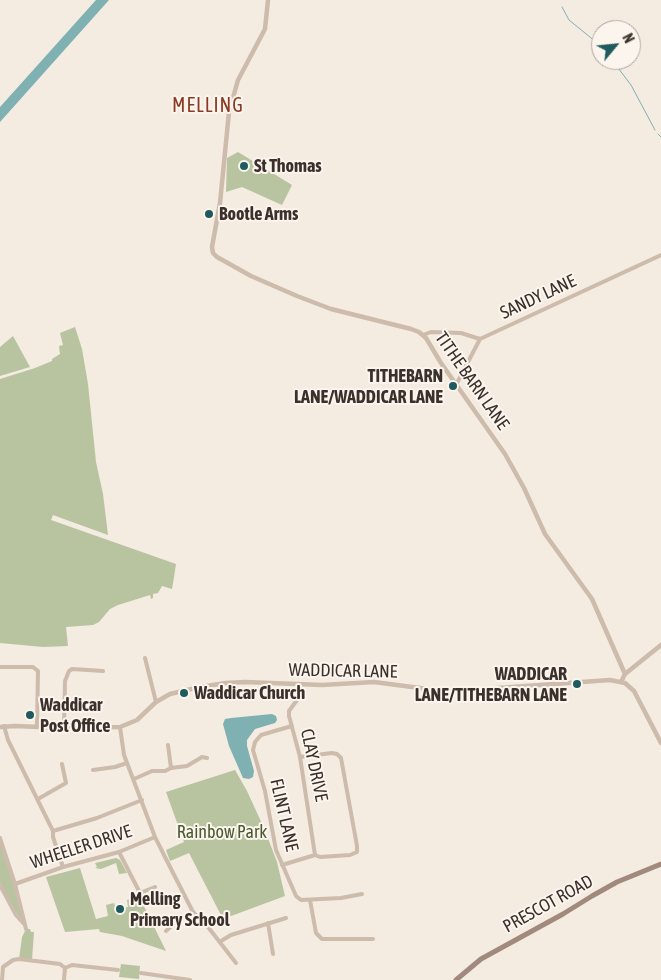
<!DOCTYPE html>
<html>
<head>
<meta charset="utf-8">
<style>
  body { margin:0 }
  #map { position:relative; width:661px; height:980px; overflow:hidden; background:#f4ebe1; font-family:"Asap Condensed",sans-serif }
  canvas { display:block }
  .north { position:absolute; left:591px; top:20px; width:50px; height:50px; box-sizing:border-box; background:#fbf5ee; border:1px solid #aea6a0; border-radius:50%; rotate:62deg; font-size:14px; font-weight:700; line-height:20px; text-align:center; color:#3b302b }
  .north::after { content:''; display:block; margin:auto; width:18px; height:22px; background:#1f5a5e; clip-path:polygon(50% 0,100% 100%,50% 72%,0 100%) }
</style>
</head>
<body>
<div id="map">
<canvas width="661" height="980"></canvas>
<div class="north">N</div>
</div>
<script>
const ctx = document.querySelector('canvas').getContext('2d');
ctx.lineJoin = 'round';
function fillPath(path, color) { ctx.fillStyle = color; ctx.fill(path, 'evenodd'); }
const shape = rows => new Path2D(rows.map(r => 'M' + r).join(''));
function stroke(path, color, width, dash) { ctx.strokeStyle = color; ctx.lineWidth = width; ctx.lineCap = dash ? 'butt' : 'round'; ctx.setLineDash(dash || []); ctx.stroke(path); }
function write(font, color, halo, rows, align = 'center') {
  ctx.font = font + ' "Asap Condensed",sans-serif'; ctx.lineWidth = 4; ctx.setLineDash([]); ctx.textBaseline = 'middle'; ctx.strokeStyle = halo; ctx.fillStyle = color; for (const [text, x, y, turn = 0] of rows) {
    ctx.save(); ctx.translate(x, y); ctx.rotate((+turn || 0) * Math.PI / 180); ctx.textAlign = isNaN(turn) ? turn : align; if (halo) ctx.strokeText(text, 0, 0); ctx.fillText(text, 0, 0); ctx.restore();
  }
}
fillPath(shape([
  [238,152,292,185,282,205,242,187,226,192,227,158],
  [75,327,82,349,88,384,96,462,103,494,108,535,53,515,51,520,176,564,174,577,172,589,162,586,158,593,153,594,153,598,151,599,150,595,118,605,110,609,99,622,93,625,66,627,68,646,43,647,0,643,0,379,35,368,52,361,52,359,60,354,59,346,63,345,60,333],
  [13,336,30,367,0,376,0,347],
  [235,770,247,791,264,828,277,862,285,896,223,919,189,853,170,861,166,850,184,842,166,792],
  [0,843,23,912,26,926,10,903,0,882],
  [116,858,120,860,127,873,119,874,116,863,101,869,95,868,97,867,95,863],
  [80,868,96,919,108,916,106,905,114,903,116,909,128,907,127,900,132,898,132,895,138,894,166,951,122,936,100,932,99,929,65,932,46,877],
  [26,929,30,929,31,932,34,932,32,960,19,959,22,937],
  [121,964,140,966,139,979,119,977]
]), '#b8c4a0');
fillPath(shape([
  [96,0,109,0,0,122,0,107],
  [272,714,276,716,277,720,275,723,255,729,247,740,247,746,254,771,253,777,249,779,243,778,229,746,223,724,225,719,231,718]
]), '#7fb0b2');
stroke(shape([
  [562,7,569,20,601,46],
  [612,60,631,85,655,130],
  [658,134,661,137]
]), '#7fb0b2', 1);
stroke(shape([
  [423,335,431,332,461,333,480,339,661,255],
  [456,385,480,339],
  [145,658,156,702],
  [0,667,33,667,38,671,37,727],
  [300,684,300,696,289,711,289,716,300,757,315,855],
  [4,726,8,740,53,831,53,837,63,867],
  [292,726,261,735,255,742,253,750,265,791,276,850,296,896,301,900,341,898,362,894],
  [120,727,124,755,155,837,166,859,193,912,208,927,236,963],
  [64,728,65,681,69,671,72,669,103,671],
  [168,745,171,768],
  [93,770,115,767,127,763],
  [134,779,152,771,165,771,171,768,187,766,202,757,207,758],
  [38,799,66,783,62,764],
  [53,831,97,818,142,800],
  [0,838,15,884,26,929],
  [119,852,140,893,155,887],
  [282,865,315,855,320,857,350,855,357,852,357,846,341,758,337,754,332,753,300,757],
  [15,884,63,867,119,852,155,837],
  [0,885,16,915,25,925],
  [310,900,316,933,322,939,373,939],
  [268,923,273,954],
  [166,931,177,921,193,912],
  [221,941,231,935,286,918],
  [65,968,72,965,118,970],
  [141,973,190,980],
  [2,980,3,967,13,960,19,959,60,964,65,968],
  [64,980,65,968]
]), '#cdbbac', 4);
stroke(shape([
  [268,0,265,29,238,80,229,112,220,203,212,247,213,253,217,257,251,276,297,296,331,309,411,329,419,332,426,338,441,363,505,454,524,488,545,534,592,599,625,674,621,682],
  [625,674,661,645],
  [0,727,15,726,64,728,120,727,137,720,156,702,170,694,200,687,226,683,245,682,322,685,374,682,435,690,456,691,610,680,625,683,634,691,661,743]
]), '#cdbbac', 4.5);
stroke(shape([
  [456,980,481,959,563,914,592,896,617,882,661,864]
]), '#a18a7d', 5);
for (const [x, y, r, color] of [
  [244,166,5,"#1f5a5e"],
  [209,214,5,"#1f5a5e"],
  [453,386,5,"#1f5a5e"],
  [577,684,5,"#1f5a5e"],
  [184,693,5,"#1f5a5e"],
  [30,715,5,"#1f5a5e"],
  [120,909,5,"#1f5a5e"]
]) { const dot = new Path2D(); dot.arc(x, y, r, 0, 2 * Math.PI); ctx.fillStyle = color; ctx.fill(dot); stroke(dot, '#fbf5ee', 2); }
write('bold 18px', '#3b302b', '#fbf5ee', [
  ["St Thomas",254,166],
  ["Bootle Arms",219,214],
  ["TITHEBARN",443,376,"right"],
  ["LANE/WADDICAR LANE",443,397,"right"],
  ["WADDICAR",567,674,"right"],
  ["LANE/TITHEBARN LANE",567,695,"right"],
  ["Waddicar Church",194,693],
  ["Waddicar",40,705],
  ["Post Office",40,726],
  ["Melling",130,899],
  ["Primary School",130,920]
], 'left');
write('18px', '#3b302b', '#fbf5ee', [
  ["SANDY LANE",538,297,-25],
  ["TITHE BARN LANE",472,381,55],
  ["WADDICAR LANE",343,671,1],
  ["CLAY DRIVE",314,765,78],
  ["FLINT LANE",284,815,77],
  ["WHEELER DRIVE",81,847,-18],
  ["PRESCOT ROAD",548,904,-29]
]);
write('18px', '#4a5a2e', '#fbf5ee', [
  ["Rainbow Park",222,832]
]);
ctx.letterSpacing = '1px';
write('20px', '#8c3b22', '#fbf5ee', [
  ["MELLING",208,106]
]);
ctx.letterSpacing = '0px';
</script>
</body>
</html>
